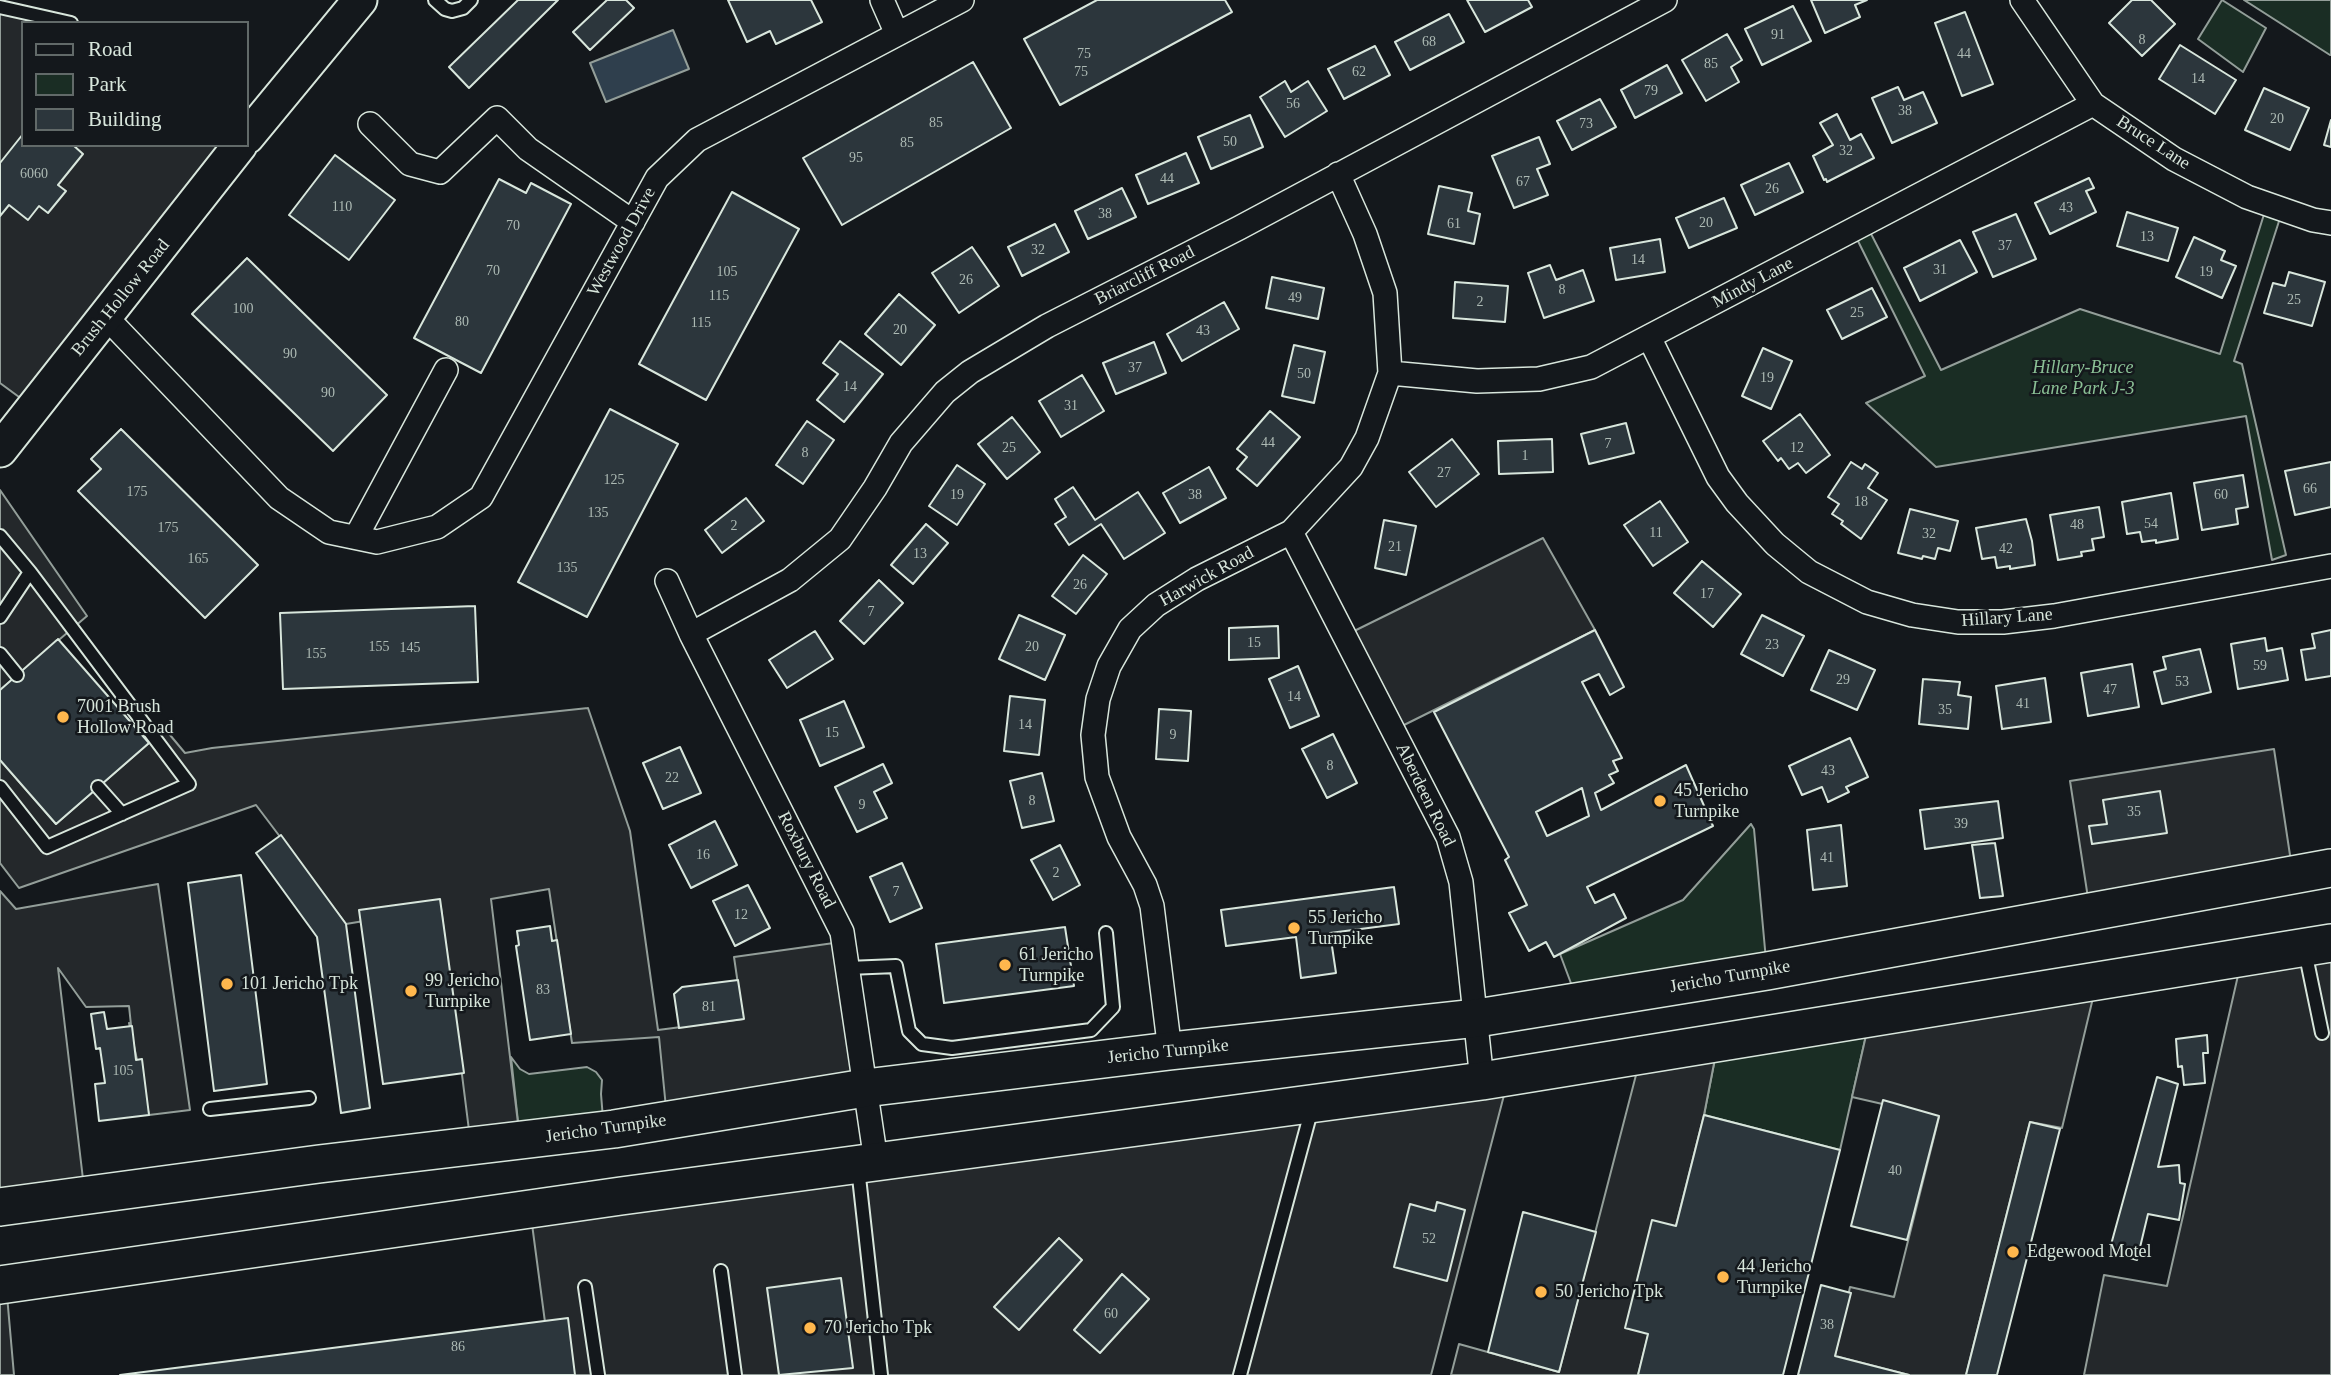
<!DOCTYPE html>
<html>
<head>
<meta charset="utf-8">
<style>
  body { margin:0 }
  #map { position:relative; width:2331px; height:1375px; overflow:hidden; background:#14181c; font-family:"Times New Roman",serif }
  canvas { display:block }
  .legend { position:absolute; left:21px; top:21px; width:228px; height:126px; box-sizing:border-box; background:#14181c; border:2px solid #626a69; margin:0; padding:9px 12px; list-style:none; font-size:21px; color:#d8e6dc }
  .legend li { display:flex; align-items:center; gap:14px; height:35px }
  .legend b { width:35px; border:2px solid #626a69 }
</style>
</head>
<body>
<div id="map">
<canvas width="2331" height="1375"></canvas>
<ul class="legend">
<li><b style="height:9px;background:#14181c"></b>Road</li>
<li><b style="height:19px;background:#1a2d24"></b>Park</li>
<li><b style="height:19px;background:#2c363c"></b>Building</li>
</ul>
</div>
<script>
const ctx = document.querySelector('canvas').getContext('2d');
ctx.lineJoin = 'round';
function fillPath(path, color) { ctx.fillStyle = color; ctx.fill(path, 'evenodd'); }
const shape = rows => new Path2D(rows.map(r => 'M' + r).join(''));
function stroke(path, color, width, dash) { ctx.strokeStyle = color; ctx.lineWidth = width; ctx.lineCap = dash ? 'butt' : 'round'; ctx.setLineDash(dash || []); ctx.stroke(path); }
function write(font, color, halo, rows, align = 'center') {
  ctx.font = font + ' "Times New Roman",serif'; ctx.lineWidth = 5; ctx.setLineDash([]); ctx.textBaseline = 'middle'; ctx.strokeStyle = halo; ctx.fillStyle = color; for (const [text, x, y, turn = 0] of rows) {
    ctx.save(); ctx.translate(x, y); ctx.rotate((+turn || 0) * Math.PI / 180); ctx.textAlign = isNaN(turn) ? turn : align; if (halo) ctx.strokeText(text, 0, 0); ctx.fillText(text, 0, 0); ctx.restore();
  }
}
const green = shape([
  [2222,0,2266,28,2243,72,2198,39,2222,0],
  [2244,0,2331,0,2331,55,2330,55,2244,0],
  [2266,208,2281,215,2234,361,2242,364,2286,555,2272,560,2246,416,1936,467,1866,403,1925,376,1854,233,1867,226,1941,370,2080,309,2220,354,2266,208],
  [1751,824,1754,829,1767,971,1578,1002,1560,954,1683,900,1751,824],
  [1870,1018,1840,1150,1704,1115,1718,1043,1870,1018],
  [511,1057,520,1069,529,1074,587,1067,596,1072,602,1080,601,1094,604,1131,520,1140,511,1057]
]);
fillPath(green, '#1a2d24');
stroke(green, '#939e99', 2);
const parking = shape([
  [0,9,74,23,23,23,23,145,240,145,34,408,0,383,0,9],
  [0,490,87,616,0,690,0,490],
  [1543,538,1595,630,1394,730,1344,636,1543,538],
  [588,708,630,831,658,1030,743,1019,734,957,841,942,865,1088,667,1118,659,1037,572,1043,549,889,491,899,520,1140,471,1146,441,908,346,924,256,805,19,888,0,863,0,760,56,824,165,729,185,753,212,748,588,708],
  [2274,749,2293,875,2090,911,2070,781,2274,749],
  [158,884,190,1110,149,1115,129,1023,131,1025,129,1006,86,1007,58,968,85,1196,0,1205,0,891,16,909,158,884],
  [2331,943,2331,1375,2084,1375,2104,1275,2167,1286,2242,958,2331,943],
  [2097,981,2062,1128,2030,1122,1966,1375,1909,1375,1835,1356,1850,1287,1894,1297,1939,1117,1852,1097,1870,1018,2097,981],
  [1718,1043,1704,1115,1638,1375,1451,1375,1459,1344,1559,1372,1643,1048,1718,1043],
  [1509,1076,1431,1375,552,1375,530,1209,1509,1076],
  [6,1284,14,1375,0,1375,0,1285,6,1284]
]);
fillPath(parking, '#24282b');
stroke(parking, '#939e99', 2);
const water = shape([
  [673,30,689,69,606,102,590,63,673,30]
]);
fillPath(water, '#2f3f4d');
stroke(water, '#939e99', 2);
const building = shape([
  [518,0,558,0,469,88,449,67,518,0],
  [607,0,626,0,634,8,590,50,573,32,607,0],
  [728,0,811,0,822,22,776,44,770,31,747,42,728,0],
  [1097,0,1225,0,1232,12,1060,105,1024,39,1097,0],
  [1467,0,1528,0,1532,7,1485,32,1467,0],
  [1811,0,1867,0,1855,5,1860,17,1825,33,1811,0],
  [2132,0,2151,0,2175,24,2142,56,2109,23,2132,0],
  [1793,6,1811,41,1762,65,1745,29,1793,6],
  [1965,12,1993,84,1962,96,1935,23,1965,12],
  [1449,14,1464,42,1410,70,1395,42,1449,14],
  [1727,34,1742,60,1731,67,1739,82,1706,101,1682,60,1727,34],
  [2180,45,2236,80,2215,114,2159,79,2180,45],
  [1375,46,1390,75,1344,99,1328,69,1375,46],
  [973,62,1011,128,842,225,803,158,973,62],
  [1667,65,1682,93,1635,118,1621,90,1667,65],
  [1285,81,1291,92,1308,81,1327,111,1285,137,1260,97,1285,81],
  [1898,87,1904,100,1923,92,1937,123,1892,143,1872,98,1898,87],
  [2264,88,2309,108,2290,150,2245,130,2264,88],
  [1600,99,1616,127,1572,150,1557,121,1600,99],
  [1837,114,1850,140,1861,134,1874,158,1827,182,1826,179,1824,180,1813,156,1833,145,1820,123,1837,114],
  [1250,115,1263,147,1211,169,1198,137,1250,115],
  [2331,120,2331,147,2324,145,2331,120],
  [23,134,23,145,73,145,83,154,58,185,66,191,48,213,39,206,28,220,9,205,0,216,0,163,23,134],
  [1539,137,1550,164,1537,169,1548,195,1514,208,1492,156,1539,137],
  [1186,153,1199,183,1148,204,1136,175,1186,153],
  [335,155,395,200,349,260,289,215,335,155],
  [1789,163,1803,192,1755,215,1741,185,1789,163],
  [2089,178,2094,188,2086,191,2096,212,2050,234,2035,203,2089,178],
  [499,179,526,193,531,183,571,204,481,373,414,338,499,179],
  [1439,186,1472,193,1468,211,1480,214,1474,244,1428,234,1439,186],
  [1122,188,1136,217,1088,239,1075,211,1122,188],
  [732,192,799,229,706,400,639,364,732,192],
  [1724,198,1737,228,1689,248,1676,218,1724,198],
  [2127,212,2178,228,2168,261,2117,246,2127,212],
  [2016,214,2036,259,1993,277,1973,232,2016,214],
  [1055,224,1069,252,1022,276,1008,247,1055,224],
  [2194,237,2225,251,2221,260,2236,266,2222,298,2176,277,2194,237],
  [1660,239,1665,272,1616,280,1610,248,1660,239],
  [1960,240,1977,272,1920,301,1904,268,1960,240],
  [972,247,999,286,959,313,932,273,972,247],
  [247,258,387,395,333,451,192,314,247,258],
  [1550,265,1556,280,1583,270,1594,301,1544,318,1528,273,1550,265],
  [2289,272,2325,282,2312,326,2264,313,2273,283,2285,286,2289,272],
  [1272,277,1324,288,1318,319,1266,308,1272,277],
  [1455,282,1508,286,1505,322,1453,318,1455,282],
  [1872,288,1887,317,1842,339,1827,310,1872,288],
  [899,294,935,325,901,365,865,334,899,294],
  [1224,302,1239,329,1182,361,1167,334,1224,302],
  [840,341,883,374,844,422,817,400,838,374,823,363,840,341],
  [1154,342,1166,373,1116,394,1103,363,1154,342],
  [1294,345,1325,352,1314,403,1282,396,1294,345],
  [1763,348,1792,361,1771,409,1742,396,1763,348],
  [1082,375,1104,411,1061,437,1039,401,1082,375],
  [610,409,678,444,587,617,518,582,610,409],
  [1270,411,1300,437,1257,486,1237,469,1247,457,1237,449,1270,411],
  [1800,414,1830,455,1806,473,1798,463,1789,469,1781,458,1778,461,1763,441,1800,414],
  [1012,417,1040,452,1007,479,978,444,1012,417],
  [807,421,834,440,803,484,776,465,807,421],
  [1626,423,1634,453,1589,464,1581,434,1626,423],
  [121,429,258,565,205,618,78,491,101,469,91,459,121,429],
  [1452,439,1479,474,1436,507,1409,472,1452,439],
  [1552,439,1553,472,1499,474,1498,441,1552,439],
  [1851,462,1862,469,1865,464,1878,473,1868,488,1887,500,1861,539,1841,524,1843,521,1832,514,1839,504,1828,497,1851,462],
  [2331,462,2331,507,2295,515,2285,471,2331,462],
  [957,465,985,484,957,525,929,506,957,465],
  [1209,467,1226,498,1180,523,1163,493,1209,467],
  [2243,475,2248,507,2236,509,2238,524,2202,530,2194,483,2243,475],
  [1073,487,1095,520,1138,492,1165,533,1124,559,1101,524,1069,545,1055,524,1066,517,1055,499,1073,487],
  [2171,493,2178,539,2156,543,2156,540,2142,542,2140,532,2127,534,2122,502,2171,493],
  [746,498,764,521,722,553,705,530,746,498],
  [1660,501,1688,542,1653,566,1624,525,1660,501],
  [2099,507,2104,537,2092,539,2094,550,2081,552,2082,556,2058,560,2050,515,2099,507],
  [1910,509,1958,521,1950,551,1938,548,1935,559,1923,556,1922,559,1898,553,1910,509],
  [2026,519,2032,541,2035,565,2010,569,2010,566,1997,568,1995,557,1982,559,1976,528,2026,519],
  [1384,520,1416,526,1406,575,1375,568,1384,520],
  [926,524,948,543,913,584,891,565,926,524],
  [1083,555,1107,574,1076,614,1052,596,1083,555],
  [1702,561,1741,594,1713,627,1674,593,1702,561],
  [879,580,903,603,864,644,840,621,879,580],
  [475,606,478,682,283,689,280,613,475,606],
  [1019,615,1065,635,1045,680,999,659,1019,615],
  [1762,615,1804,636,1783,676,1741,654,1762,615],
  [1278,626,1279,658,1229,660,1229,628,1278,626],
  [1595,630,1624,687,1610,695,1599,674,1582,682,1622,758,1613,761,1618,771,1609,775,1614,783,1595,793,1601,810,1686,765,1713,826,1587,887,1595,903,1614,894,1626,918,1554,957,1546,942,1529,951,1509,913,1527,905,1505,860,1509,857,1434,712,1595,630],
  [1582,788,1589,816,1547,836,1536,812,1582,788],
  [2331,630,2331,676,2306,680,2301,650,2315,648,2312,634,2331,630],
  [815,631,833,659,787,688,769,660,815,631],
  [2265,638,2267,651,2282,648,2288,680,2238,689,2231,644,2265,638],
  [58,639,149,743,56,824,0,760,0,690,58,639],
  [2200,649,2211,692,2162,704,2154,672,2166,669,2163,657,2200,649],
  [1829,650,1875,670,1857,710,1811,690,1829,650],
  [2132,664,2139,707,2088,716,2081,673,2132,664],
  [1298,666,1319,716,1290,728,1269,679,1298,666],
  [2045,678,2051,722,2002,729,1996,686,2045,678],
  [1923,679,1960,682,1958,695,1971,697,1968,729,1919,724,1923,679],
  [1010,696,1045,700,1039,755,1004,751,1010,696],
  [844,701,864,747,820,766,800,720,844,701],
  [1159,709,1191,711,1188,761,1156,759,1159,709],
  [1333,734,1357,783,1327,798,1302,749,1333,734],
  [1850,738,1868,777,1846,787,1849,792,1828,802,1822,787,1802,795,1789,766,1850,738],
  [680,747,701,793,663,809,643,763,680,747],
  [883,764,892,783,874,792,887,818,857,832,835,787,883,764],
  [1042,773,1054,821,1022,828,1010,781,1042,773],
  [2160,791,2167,833,2092,844,2089,826,2107,824,2103,800,2160,791],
  [1998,801,2003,838,1925,849,1920,810,1998,801],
  [715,821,737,865,691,888,669,845,715,821],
  [1841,825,1847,886,1813,890,1807,830,1841,825],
  [281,835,346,924,370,1108,341,1113,317,937,256,853,281,835],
  [1995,843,2003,896,1980,898,1972,845,1995,843],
  [1060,845,1080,885,1053,900,1031,860,1060,845],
  [902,863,922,908,890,922,870,877,902,863],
  [241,875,267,1084,214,1091,188,883,241,875],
  [748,885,770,928,735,946,713,901,748,885],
  [1394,887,1399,924,1330,933,1336,973,1301,978,1296,937,1226,946,1221,910,1394,887],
  [440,899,464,1073,383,1084,359,910,440,899],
  [550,926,552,941,557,940,571,1034,530,1040,516,946,519,945,517,931,550,926],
  [1065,927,1074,986,944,1003,936,944,1065,927],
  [738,980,744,1019,679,1028,674,994,682,987,738,980],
  [104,1012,107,1029,132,1026,136,1060,142,1059,149,1115,99,1121,95,1084,105,1083,100,1048,96,1049,91,1014,104,1012],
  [2207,1035,2208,1053,2203,1053,2205,1083,2184,1085,2182,1066,2178,1067,2176,1039,2207,1035],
  [2157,1077,2178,1084,2158,1167,2179,1165,2180,1183,2185,1184,2179,1220,2148,1214,2137,1260,2109,1252,2157,1077],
  [1883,1100,1939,1116,1907,1240,1851,1226,1883,1100],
  [1704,1115,1840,1150,1783,1375,1638,1375,1648,1334,1625,1328,1652,1220,1676,1226,1704,1115],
  [2030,1122,2060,1129,1997,1375,1966,1375,2030,1122],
  [1437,1202,1465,1210,1447,1281,1394,1267,1410,1204,1435,1211,1437,1202],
  [1523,1212,1596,1232,1559,1372,1488,1352,1523,1212],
  [1059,1238,1082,1260,1019,1330,994,1307,1059,1238],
  [1122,1274,1149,1299,1100,1353,1074,1330,1122,1274],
  [841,1278,853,1368,779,1375,767,1288,841,1278],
  [1821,1285,1851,1293,1835,1356,1909,1375,1798,1375,1821,1285],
  [568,1318,575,1375,120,1375,568,1318]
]);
fillPath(building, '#2c363c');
stroke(building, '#d8e6dc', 2);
const lane = shape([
  [435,0,445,9,452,11,463,8,471,0],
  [0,7,71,23],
  [0,536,30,572,189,784,47,847,0,787],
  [0,617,30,572],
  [0,654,17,675],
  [98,787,122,814],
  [2305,951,2322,1033],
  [848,968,896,966,909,1031,922,1044,952,1048,1091,1030,1113,1007,1106,933],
  [210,1109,309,1098],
  [858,1168,881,1375],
  [721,1271,735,1375],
  [585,1287,598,1375],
  [1240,1375,1312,1108]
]);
const street = shape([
  [882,0,897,34],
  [2022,0,2093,104,2174,159,2247,197,2313,220,2331,223],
  [370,124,410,164,440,172,497,118,528,149,633,222],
  [106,317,279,498,329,532,377,542,437,527,481,497,657,178,697,140,962,0],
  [1649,337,1718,477,1737,503,1775,544,1809,572,1867,602,1912,615,1958,622,2003,622,2054,616,2331,566],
  [1390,373,1477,381,1539,379,1591,367,2093,104],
  [1291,532,1448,837,1461,882,1482,1081],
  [356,537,446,370],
  [667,581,691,634,842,932,876,1161],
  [691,634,790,580,840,539,875,488,901,443,945,392,970,372,1047,326,1239,228,1665,0],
  [1170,1051,1152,906,1145,885,1119,837,1097,777,1093,735,1098,699,1109,666,1130,629,1156,605,1197,579,1291,532,1351,467,1367,438,1390,373,1385,293,1365,234,1338,174]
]);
const secondary = shape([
  [247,137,360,0],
  [0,450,240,145]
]);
const primary = shape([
  [0,1207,319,1164,614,1129,865,1088,956,1077,1170,1051,1477,1018,1767,971,2331,868],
  [0,1285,621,1196,1482,1081,2331,943]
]);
stroke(lane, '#d8e6dc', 16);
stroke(street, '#d8e6dc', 26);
stroke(secondary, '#d8e6dc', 37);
stroke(primary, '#d8e6dc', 40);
stroke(lane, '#14181c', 12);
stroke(street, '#14181c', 23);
stroke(secondary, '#14181c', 33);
stroke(primary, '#14181c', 37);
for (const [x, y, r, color] of [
  [63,717,7,"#ffb74d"],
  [1660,801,7,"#ffb74d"],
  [1294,928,7,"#ffb74d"],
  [1005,965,7,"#ffb74d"],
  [227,984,7,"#ffb74d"],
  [411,991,7,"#ffb74d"],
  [2013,1252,7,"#ffb74d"],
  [1723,1277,7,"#ffb74d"],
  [1541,1292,7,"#ffb74d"],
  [810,1328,7,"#ffb74d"]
]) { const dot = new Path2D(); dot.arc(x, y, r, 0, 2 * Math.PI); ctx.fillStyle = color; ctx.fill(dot); stroke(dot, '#14181c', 2.5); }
write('14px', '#adbab4', null, [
  ["91",1778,35],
  ["8",2142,40],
  ["68",1429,42],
  ["75",1084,54],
  ["44",1964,54],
  ["85",1711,64],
  ["75",1081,72],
  ["62",1359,72],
  ["14",2198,79],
  ["79",1651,91],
  ["56",1293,104],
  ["38",1905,111],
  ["20",2277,119],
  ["85",936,123],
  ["73",1586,124],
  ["50",1230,142],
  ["85",907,143],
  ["32",1846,151],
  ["95",856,158],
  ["6060",34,174],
  ["44",1167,179],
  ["67",1523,182],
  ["26",1772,189],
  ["110",342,207],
  ["43",2066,208],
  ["38",1105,214],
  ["20",1706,223],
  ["61",1454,224],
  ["70",513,226],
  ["13",2147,237],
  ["37",2005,246],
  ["32",1038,250],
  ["14",1638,260],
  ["31",1940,270],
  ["70",493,271],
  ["105",727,272],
  ["19",2206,272],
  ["26",966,280],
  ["8",1562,290],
  ["115",719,296],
  ["49",1295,298],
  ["25",2294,300],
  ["2",1480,302],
  ["100",243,309],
  ["25",1857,313],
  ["80",462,322],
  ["115",701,323],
  ["20",900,330],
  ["43",1203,331],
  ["90",290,354],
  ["37",1135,368],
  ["50",1304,374],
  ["19",1767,378],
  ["14",850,387],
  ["90",328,393],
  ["31",1071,406],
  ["44",1268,443],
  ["7",1608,444],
  ["25",1009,448],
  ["12",1797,448],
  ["8",805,453],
  ["1",1525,456],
  ["27",1444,473],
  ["125",614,480],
  ["66",2310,489],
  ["175",137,492],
  ["19",957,495],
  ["38",1195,495],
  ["60",2221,495],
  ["18",1861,502],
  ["135",598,513],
  ["54",2151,524],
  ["48",2077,525],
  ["2",734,526],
  ["175",168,528],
  ["11",1656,533],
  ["32",1929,534],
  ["21",1395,547],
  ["42",2006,549],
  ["13",920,554],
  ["165",198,559],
  ["135",567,568],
  ["26",1080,585],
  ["17",1707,594],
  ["7",871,612],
  ["15",1254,643],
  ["23",1772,645],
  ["155",379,647],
  ["20",1032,647],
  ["145",410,648],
  ["155",316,654],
  ["59",2260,666],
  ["29",1843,680],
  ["53",2182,682],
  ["47",2110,690],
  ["14",1294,697],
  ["41",2023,704],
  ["35",1945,710],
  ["14",1025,725],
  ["15",832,733],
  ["9",1173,735],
  ["8",1330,766],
  ["43",1828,771],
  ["22",672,778],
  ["8",1032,801],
  ["9",862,805],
  ["35",2134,812],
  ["39",1961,824],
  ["16",703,855],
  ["41",1827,858],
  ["2",1056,873],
  ["7",896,892],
  ["12",741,915],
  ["83",543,990],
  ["81",709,1007],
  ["105",123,1071],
  ["40",1895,1171],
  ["52",1429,1239],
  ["60",1111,1314],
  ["38",1827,1325],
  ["86",458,1347]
]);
write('18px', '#d8e6dc', '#14181c', [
  ["Bruce Lane",2153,143,33],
  ["Westwood Drive",622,242,-61],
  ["Briarcliff Road",1145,276,-27],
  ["Mindy Lane",1753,283,-28],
  ["Brush Hollow Road",121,298,-51],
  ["Harwick Road",1207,577,-29],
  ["Hillary Lane",2007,618,-4],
  ["Aberdeen Road",1425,795,64],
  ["Roxbury Road",806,860,63],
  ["Jericho Turnpike",1730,977,-10],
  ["Jericho Turnpike",1168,1052,-6],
  ["Jericho Turnpike",606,1129,-8]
]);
write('italic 18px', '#8ac095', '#14181c', [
  ["Hillary-Bruce",2083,368],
  ["Lane Park J-3",2083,389]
]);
write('18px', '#d8e6dc', '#14181c', [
  ["7001 Brush",77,707],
  ["Hollow Road",77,728],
  ["45 Jericho",1674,791],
  ["Turnpike",1674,812],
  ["55 Jericho",1308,918],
  ["Turnpike",1308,939],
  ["61 Jericho",1019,955],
  ["Turnpike",1019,976],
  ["99 Jericho",425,981],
  ["Turnpike",425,1002],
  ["101 Jericho Tpk",241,984],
  ["Edgewood Motel",2027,1252],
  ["44 Jericho",1737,1267],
  ["Turnpike",1737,1288],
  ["50 Jericho Tpk",1555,1292],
  ["70 Jericho Tpk",824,1328]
], 'left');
</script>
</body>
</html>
